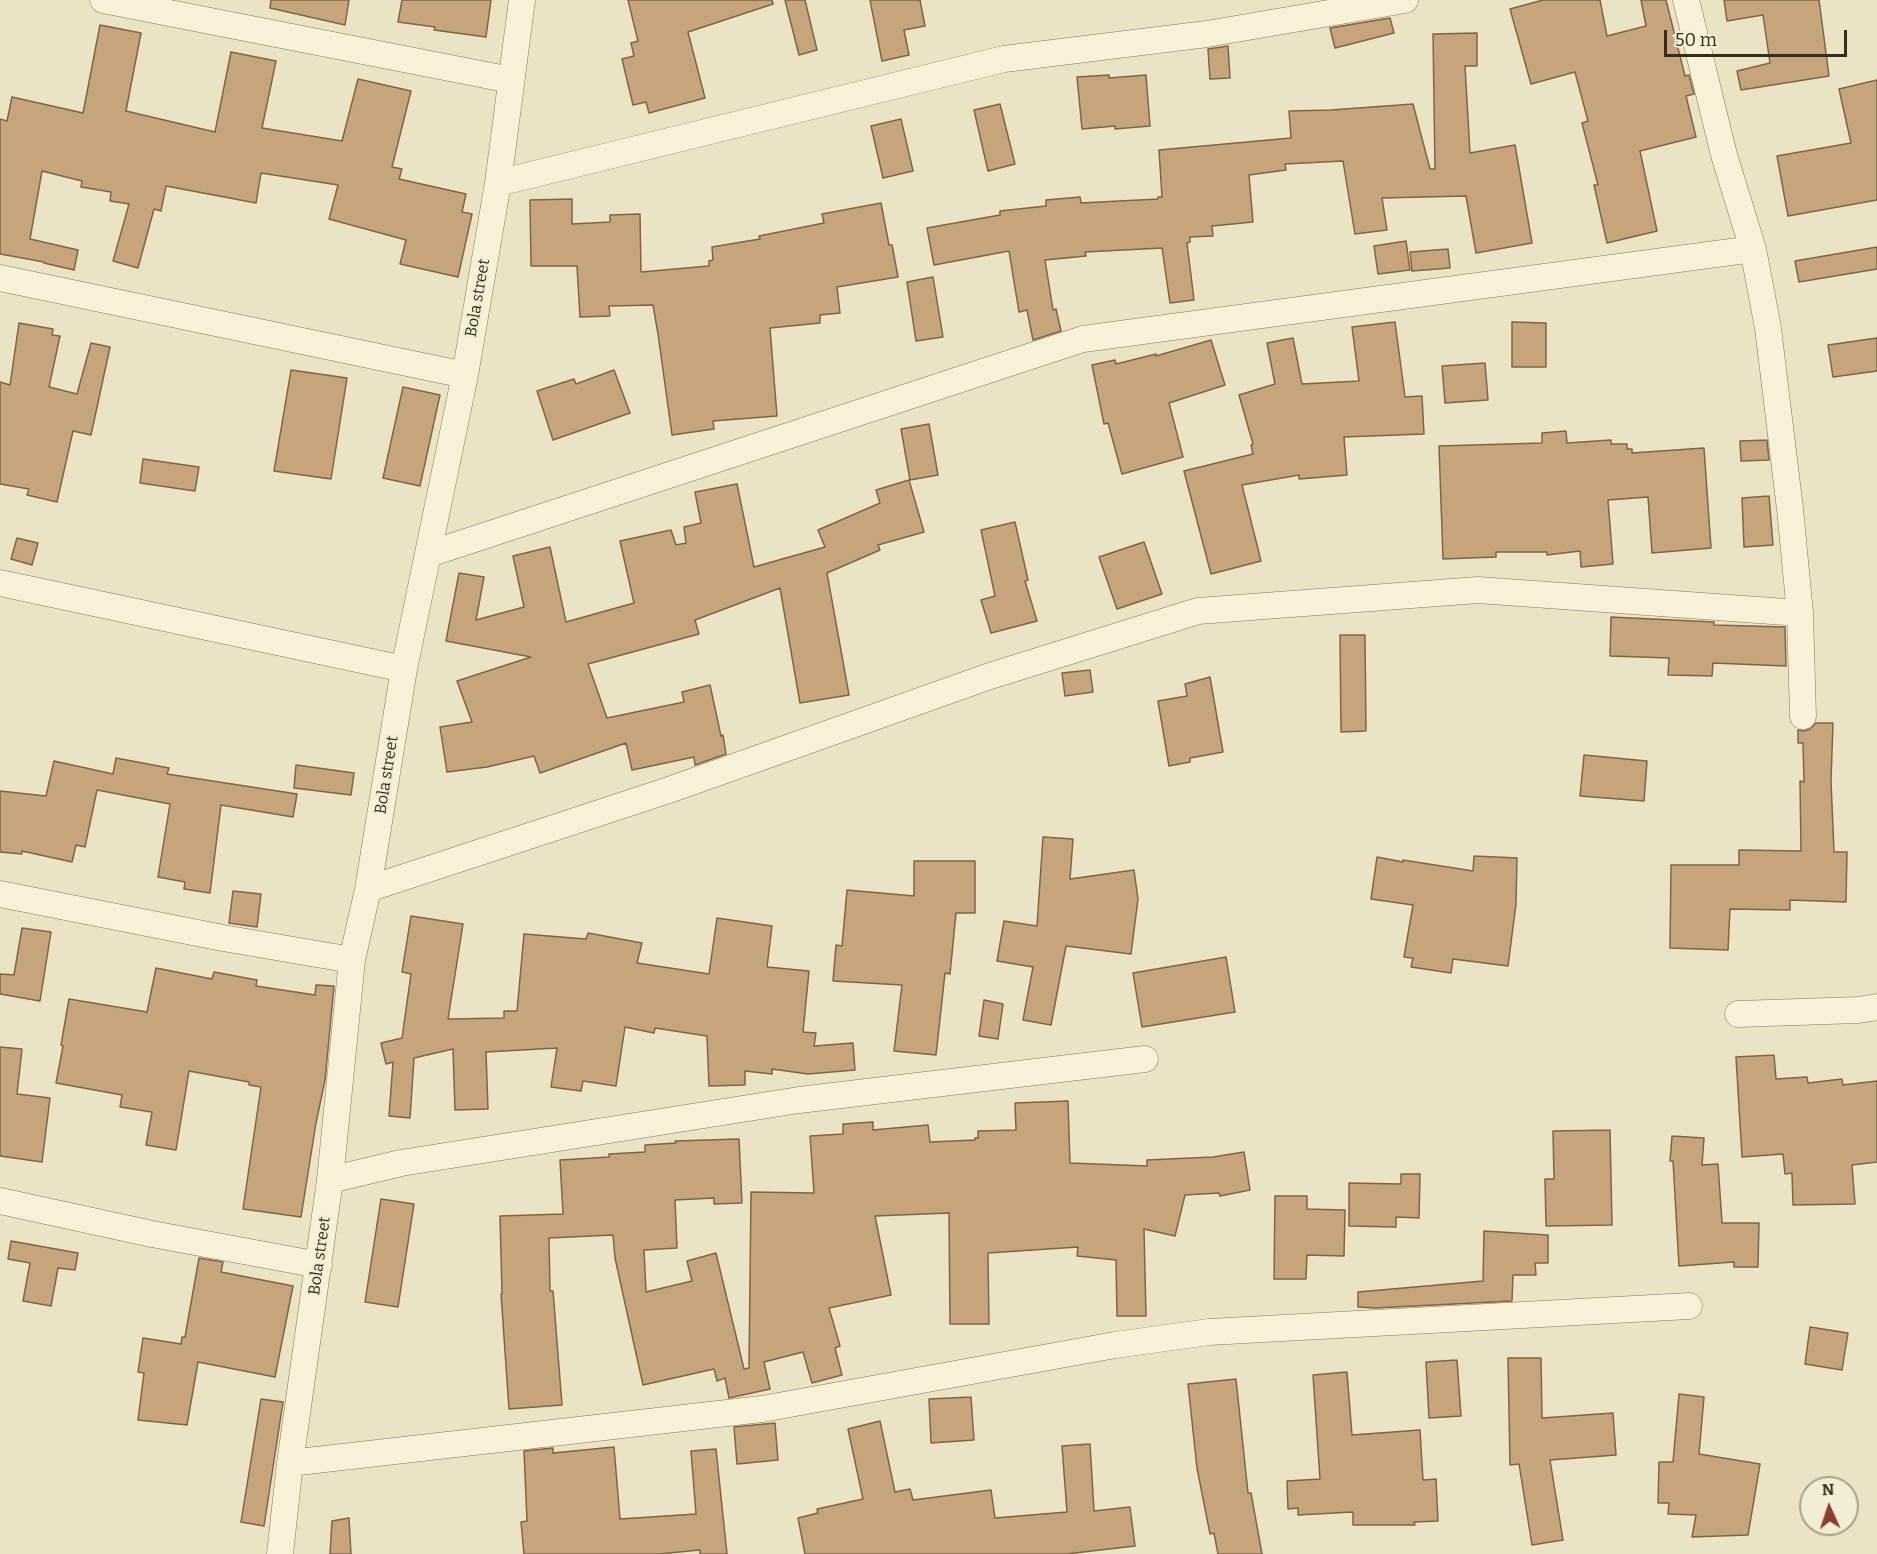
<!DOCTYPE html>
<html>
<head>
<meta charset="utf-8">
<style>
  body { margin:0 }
  #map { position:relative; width:1877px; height:1554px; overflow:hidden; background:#eae4c4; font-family:Bitter,serif }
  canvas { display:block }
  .north { position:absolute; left:1799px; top:1476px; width:60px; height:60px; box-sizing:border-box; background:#f2eed3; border:2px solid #a6a18b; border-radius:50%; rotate:357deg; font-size:16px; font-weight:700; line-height:24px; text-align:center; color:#352d1f }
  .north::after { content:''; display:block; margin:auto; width:21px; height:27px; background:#8e3d31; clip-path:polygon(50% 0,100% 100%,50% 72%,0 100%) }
  .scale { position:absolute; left:1664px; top:30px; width:183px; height:27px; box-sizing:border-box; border:3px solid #352d1f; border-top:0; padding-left:8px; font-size:18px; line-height:21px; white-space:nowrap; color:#352d1f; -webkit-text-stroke:4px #f2eed3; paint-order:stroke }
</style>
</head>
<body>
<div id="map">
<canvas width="1877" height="1554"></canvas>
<div class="north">N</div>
<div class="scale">50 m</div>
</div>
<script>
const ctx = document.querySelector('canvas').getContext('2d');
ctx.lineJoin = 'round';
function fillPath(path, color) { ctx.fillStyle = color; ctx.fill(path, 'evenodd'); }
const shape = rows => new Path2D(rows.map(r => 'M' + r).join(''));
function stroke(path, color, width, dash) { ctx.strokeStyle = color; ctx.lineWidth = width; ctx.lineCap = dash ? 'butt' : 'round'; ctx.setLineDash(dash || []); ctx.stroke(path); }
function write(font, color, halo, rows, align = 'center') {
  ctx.font = font + ' Bitter,serif'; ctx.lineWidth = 4.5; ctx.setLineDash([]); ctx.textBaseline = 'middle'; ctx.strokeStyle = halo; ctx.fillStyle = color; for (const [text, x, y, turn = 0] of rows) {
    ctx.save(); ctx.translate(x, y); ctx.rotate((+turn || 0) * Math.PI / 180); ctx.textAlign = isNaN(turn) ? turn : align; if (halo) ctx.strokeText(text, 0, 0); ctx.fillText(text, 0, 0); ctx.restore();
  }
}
const building = shape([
  [271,0,349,0,345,25,270,8,271,0],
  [402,0,491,0,486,37,434,30,435,27,398,22,402,0],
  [628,0,772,0,773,4,688,32,705,98,649,113,646,102,633,105,622,59,634,56,631,43,638,41,628,0],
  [785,0,805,0,817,50,799,55,785,0],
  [870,0,920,0,925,26,904,30,909,55,882,61,870,0],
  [1543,0,1600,0,1607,36,1646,26,1641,0,1666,0,1685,76,1689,75,1694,94,1686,96,1696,137,1640,151,1657,231,1607,243,1594,185,1598,185,1582,123,1588,121,1575,72,1531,84,1510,9,1543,0],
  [1724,0,1819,0,1829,76,1741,90,1737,71,1770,63,1763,15,1727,21,1724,0],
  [1390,18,1394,33,1335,48,1330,28,1390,18],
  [100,25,141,33,126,111,215,132,231,52,276,61,262,128,342,141,358,79,411,91,392,167,402,169,399,179,466,194,462,212,472,214,458,277,400,264,406,240,329,219,338,185,261,173,256,203,166,186,161,211,154,209,138,268,113,261,129,204,110,201,111,192,81,187,82,181,42,171,30,239,78,250,74,270,44,263,44,262,0,254,0,119,7,121,12,97,83,113,100,25],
  [1477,33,1477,66,1465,66,1470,153,1515,145,1532,243,1476,253,1466,196,1382,198,1387,230,1355,234,1343,161,1285,164,1286,170,1249,175,1253,222,1212,226,1213,236,1190,237,1190,242,1187,243,1194,300,1170,303,1162,248,1085,252,1086,256,1045,260,1053,310,1056,309,1061,331,1033,340,1027,310,1019,312,1009,251,934,265,927,228,1000,215,1000,211,1046,206,1046,200,1080,197,1081,203,1158,199,1158,197,1162,197,1159,150,1291,138,1289,111,1331,110,1413,104,1430,169,1435,169,1433,34,1477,33],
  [1228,46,1230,78,1210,79,1208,49,1228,46],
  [1109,75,1109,78,1146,75,1150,126,1115,129,1115,126,1082,129,1077,77,1109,75],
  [1877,80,1877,200,1788,216,1777,156,1851,143,1839,89,1877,80],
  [1000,104,1015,164,988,171,974,110,1000,104],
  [901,119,913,171,883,178,871,126,901,119],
  [572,199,572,224,610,222,610,215,640,214,641,272,709,266,709,261,713,260,712,247,760,239,759,236,824,223,822,214,881,203,889,245,892,245,898,277,837,287,840,313,820,315,820,323,770,328,777,416,713,421,714,429,672,435,658,334,653,305,609,306,610,316,580,317,577,266,531,266,530,200,572,199],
  [1406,241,1410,270,1378,274,1374,246,1406,241],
  [1877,247,1877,269,1799,282,1795,261,1877,247],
  [1448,249,1450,268,1412,271,1410,252,1448,249],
  [933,277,943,337,916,341,907,282,933,277],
  [1395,322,1405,397,1422,396,1424,434,1344,437,1347,475,1299,479,1299,475,1242,485,1261,561,1211,574,1184,471,1253,454,1251,445,1253,444,1239,395,1275,384,1267,343,1293,338,1302,384,1359,381,1352,327,1395,322],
  [1512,322,1546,323,1546,367,1512,367,1512,322],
  [19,323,53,329,52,335,60,336,49,387,77,394,91,343,110,347,91,435,73,431,57,502,27,495,29,489,0,484,0,382,10,385,19,323],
  [1877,338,1877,371,1833,377,1828,345,1877,338],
  [1211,340,1225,385,1169,403,1183,457,1122,474,1108,423,1104,424,1092,365,1115,360,1116,364,1156,354,1156,356,1211,340],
  [1485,363,1488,400,1445,403,1442,366,1485,363],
  [291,370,347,378,331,479,274,471,291,370],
  [614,370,630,413,553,440,537,391,574,379,576,384,614,370],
  [403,387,440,395,420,486,383,478,403,387],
  [929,424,938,475,910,480,901,429,929,424],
  [1566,431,1567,443,1611,440,1611,444,1627,444,1627,449,1632,449,1632,453,1704,448,1711,548,1652,553,1648,497,1608,500,1613,564,1581,567,1580,551,1547,555,1547,552,1496,552,1496,557,1443,559,1439,446,1542,443,1542,433,1566,431],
  [1767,440,1769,460,1741,461,1740,441,1767,440],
  [143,459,199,467,195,491,140,483,143,459],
  [909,480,924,532,878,545,880,550,827,573,849,695,800,703,780,588,695,620,699,634,588,664,607,718,684,702,682,692,710,685,721,736,723,735,726,754,695,765,694,757,632,770,626,743,540,773,534,756,487,767,447,772,440,727,472,722,457,681,531,657,446,641,459,573,484,577,476,620,524,607,513,556,550,547,566,622,634,603,620,541,671,530,676,545,686,543,684,527,701,523,695,492,737,484,754,567,825,547,818,530,880,503,876,490,909,480],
  [1769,496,1773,545,1744,547,1742,498,1769,496],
  [1015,522,1028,580,1025,581,1037,621,991,633,981,600,995,596,981,530,1015,522],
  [17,538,38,543,32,565,11,559,17,538],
  [1144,542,1162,594,1117,609,1099,557,1144,542],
  [1611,617,1714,622,1714,625,1785,627,1786,666,1713,663,1712,676,1668,675,1669,658,1610,656,1611,617],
  [1340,635,1365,635,1366,731,1341,732,1340,635],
  [1090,670,1093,692,1065,696,1062,673,1090,670],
  [1210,677,1223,752,1190,758,1190,762,1169,766,1158,701,1187,696,1185,684,1210,677],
  [1816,723,1833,723,1831,781,1834,852,1847,852,1846,902,1790,900,1790,910,1730,909,1728,950,1670,948,1671,865,1739,865,1739,850,1801,851,1800,781,1804,782,1803,743,1798,743,1798,730,1804,731,1810,729,1816,723],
  [1584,755,1647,761,1644,801,1580,796,1584,755],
  [116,758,169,768,167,774,297,794,293,817,221,805,210,893,184,889,185,882,158,877,170,804,97,790,85,847,76,845,72,862,22,851,22,854,0,852,0,791,46,796,54,761,113,774,116,758],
  [296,765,354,773,351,795,294,788,296,765],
  [1043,837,1073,839,1070,879,1134,870,1138,899,1131,954,1066,946,1051,1025,1023,1020,1033,967,997,961,1004,921,1037,926,1043,837],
  [1474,856,1517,858,1516,904,1508,966,1453,959,1451,973,1411,967,1413,958,1404,957,1413,905,1371,899,1377,857,1403,862,1403,860,1473,871,1474,856],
  [914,861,975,861,975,913,956,913,950,974,945,973,936,1055,894,1051,902,985,833,981,836,945,842,946,847,890,914,896,914,861],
  [233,891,261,894,257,927,229,923,233,891],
  [411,916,463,924,448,1019,504,1018,504,1011,517,1011,524,934,586,939,588,933,642,943,637,963,709,974,717,918,772,926,767,967,809,971,803,1032,816,1033,814,1046,853,1043,855,1070,808,1074,772,1069,772,1074,745,1071,745,1085,709,1086,707,1036,655,1028,654,1033,625,1027,616,1086,583,1081,581,1091,551,1087,557,1048,486,1052,488,1109,455,1110,453,1049,414,1058,410,1118,389,1116,393,1062,386,1064,381,1043,402,1038,411,974,402,972,411,916],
  [22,928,51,932,40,1001,0,994,0,974,14,975,22,928],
  [1226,957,1235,1012,1142,1027,1133,973,1226,957],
  [156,968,212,979,214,972,257,980,256,986,315,995,316,985,334,986,325,1080,316,1123,301,1217,243,1209,261,1087,249,1085,249,1082,189,1071,176,1150,146,1145,152,1112,120,1107,122,1095,56,1083,63,1046,61,1045,69,999,147,1012,156,968],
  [984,1000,1003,1004,998,1039,979,1036,984,1000],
  [0,1047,22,1049,17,1094,50,1098,42,1162,0,1156,0,1047],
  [1774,1055,1776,1079,1807,1077,1808,1083,1842,1079,1843,1085,1877,1081,1877,1162,1852,1165,1855,1204,1793,1205,1792,1173,1785,1174,1783,1154,1742,1157,1736,1057,1774,1055],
  [1068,1101,1070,1163,1147,1166,1147,1160,1213,1157,1244,1152,1250,1190,1220,1196,1219,1193,1185,1195,1175,1236,1144,1229,1146,1316,1117,1316,1116,1260,1077,1256,1078,1247,988,1253,989,1324,950,1324,949,1213,875,1216,891,1295,829,1308,840,1346,835,1348,842,1375,812,1383,803,1352,764,1362,770,1389,729,1398,725,1378,717,1381,714,1369,643,1385,615,1258,613,1235,549,1238,550,1291,553,1291,562,1405,509,1409,501,1294,502,1294,500,1216,563,1214,560,1160,609,1157,609,1154,645,1152,645,1145,676,1143,675,1141,739,1139,742,1203,714,1204,714,1198,675,1200,677,1248,644,1250,646,1292,692,1281,687,1261,716,1253,744,1369,749,1368,751,1192,814,1193,810,1136,843,1134,843,1124,873,1122,873,1130,928,1125,930,1142,975,1140,975,1138,978,1138,978,1131,1016,1130,1015,1103,1068,1101],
  [1610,1130,1612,1225,1546,1226,1545,1179,1554,1179,1553,1131,1610,1130],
  [1672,1136,1704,1138,1702,1165,1718,1164,1722,1223,1759,1223,1758,1267,1734,1267,1734,1262,1679,1266,1673,1161,1670,1161,1672,1136],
  [1401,1174,1420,1174,1419,1218,1396,1217,1396,1227,1349,1226,1349,1183,1401,1184,1401,1174],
  [1275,1196,1307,1196,1307,1209,1345,1210,1344,1256,1307,1255,1306,1279,1274,1279,1275,1196],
  [381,1199,414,1204,398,1307,365,1302,381,1199],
  [1484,1231,1548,1235,1548,1263,1535,1263,1536,1275,1513,1275,1512,1301,1375,1308,1358,1307,1358,1292,1483,1281,1484,1231],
  [11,1241,78,1253,75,1270,58,1268,51,1306,23,1301,30,1263,8,1259,11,1241],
  [199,1258,223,1262,221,1272,293,1286,275,1377,198,1362,187,1425,138,1420,144,1373,138,1372,143,1338,181,1344,182,1337,185,1337,199,1258],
  [1810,1327,1848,1333,1842,1370,1805,1364,1810,1327],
  [1508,1358,1541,1358,1542,1418,1613,1413,1616,1455,1550,1460,1563,1540,1532,1545,1519,1464,1510,1465,1508,1358],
  [1457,1360,1461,1416,1429,1418,1426,1362,1457,1360],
  [1347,1372,1352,1435,1420,1430,1423,1480,1436,1479,1438,1521,1414,1522,1415,1525,1353,1525,1353,1512,1298,1515,1298,1508,1288,1509,1287,1481,1320,1479,1313,1375,1347,1372],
  [1236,1379,1248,1493,1251,1493,1262,1554,1218,1554,1214,1533,1210,1534,1197,1468,1188,1384,1236,1379],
  [1679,1394,1704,1397,1699,1454,1760,1464,1748,1535,1692,1537,1696,1515,1668,1514,1669,1503,1658,1503,1659,1462,1673,1462,1679,1394],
  [971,1397,974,1440,931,1443,929,1399,971,1397],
  [261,1399,283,1402,264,1526,241,1522,261,1399],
  [880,1421,895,1492,910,1489,913,1500,991,1490,995,1518,1067,1512,1062,1446,1090,1444,1094,1511,1130,1507,1135,1546,1066,1554,805,1554,798,1518,818,1513,817,1509,863,1499,848,1429,880,1421],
  [775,1423,778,1460,737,1464,734,1427,775,1423],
  [614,1447,620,1519,696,1514,691,1451,716,1449,727,1554,700,1554,700,1550,659,1554,524,1554,521,1522,527,1521,524,1451,553,1448,553,1453,614,1447],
  [349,1518,351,1554,330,1554,332,1521,349,1518]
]);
fillPath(building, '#c6a57d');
stroke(building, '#816444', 1.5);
const street = shape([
  [103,0,511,80],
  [1686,0,1724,155,1753,249,1768,328,1790,509,1800,613,1803,716],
  [498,183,1004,59,1207,34,1405,0],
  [0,278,465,375],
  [429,554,1083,339,1753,249],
  [0,583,404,669],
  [368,889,669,790,990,676,1198,611,1478,590,1800,613],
  [0,894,223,938,352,960],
  [1738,1014,1858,1010,1877,1007],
  [330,1180,401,1163,799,1100,1145,1059],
  [0,1201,152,1234,319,1265],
  [290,1463,762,1409,1115,1345,1209,1332,1689,1306],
  [280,1554,290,1463,330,1180,352,960,368,889,404,669,465,375,498,183,522,0]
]);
stroke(street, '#84775c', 27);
stroke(street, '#f6f1d7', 26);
write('16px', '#352d1f', '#f2eed3', [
  ["Bola street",478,298,-80],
  ["Bola street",387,775,-81],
  ["Bola street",320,1256,-82]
]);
</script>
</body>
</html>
